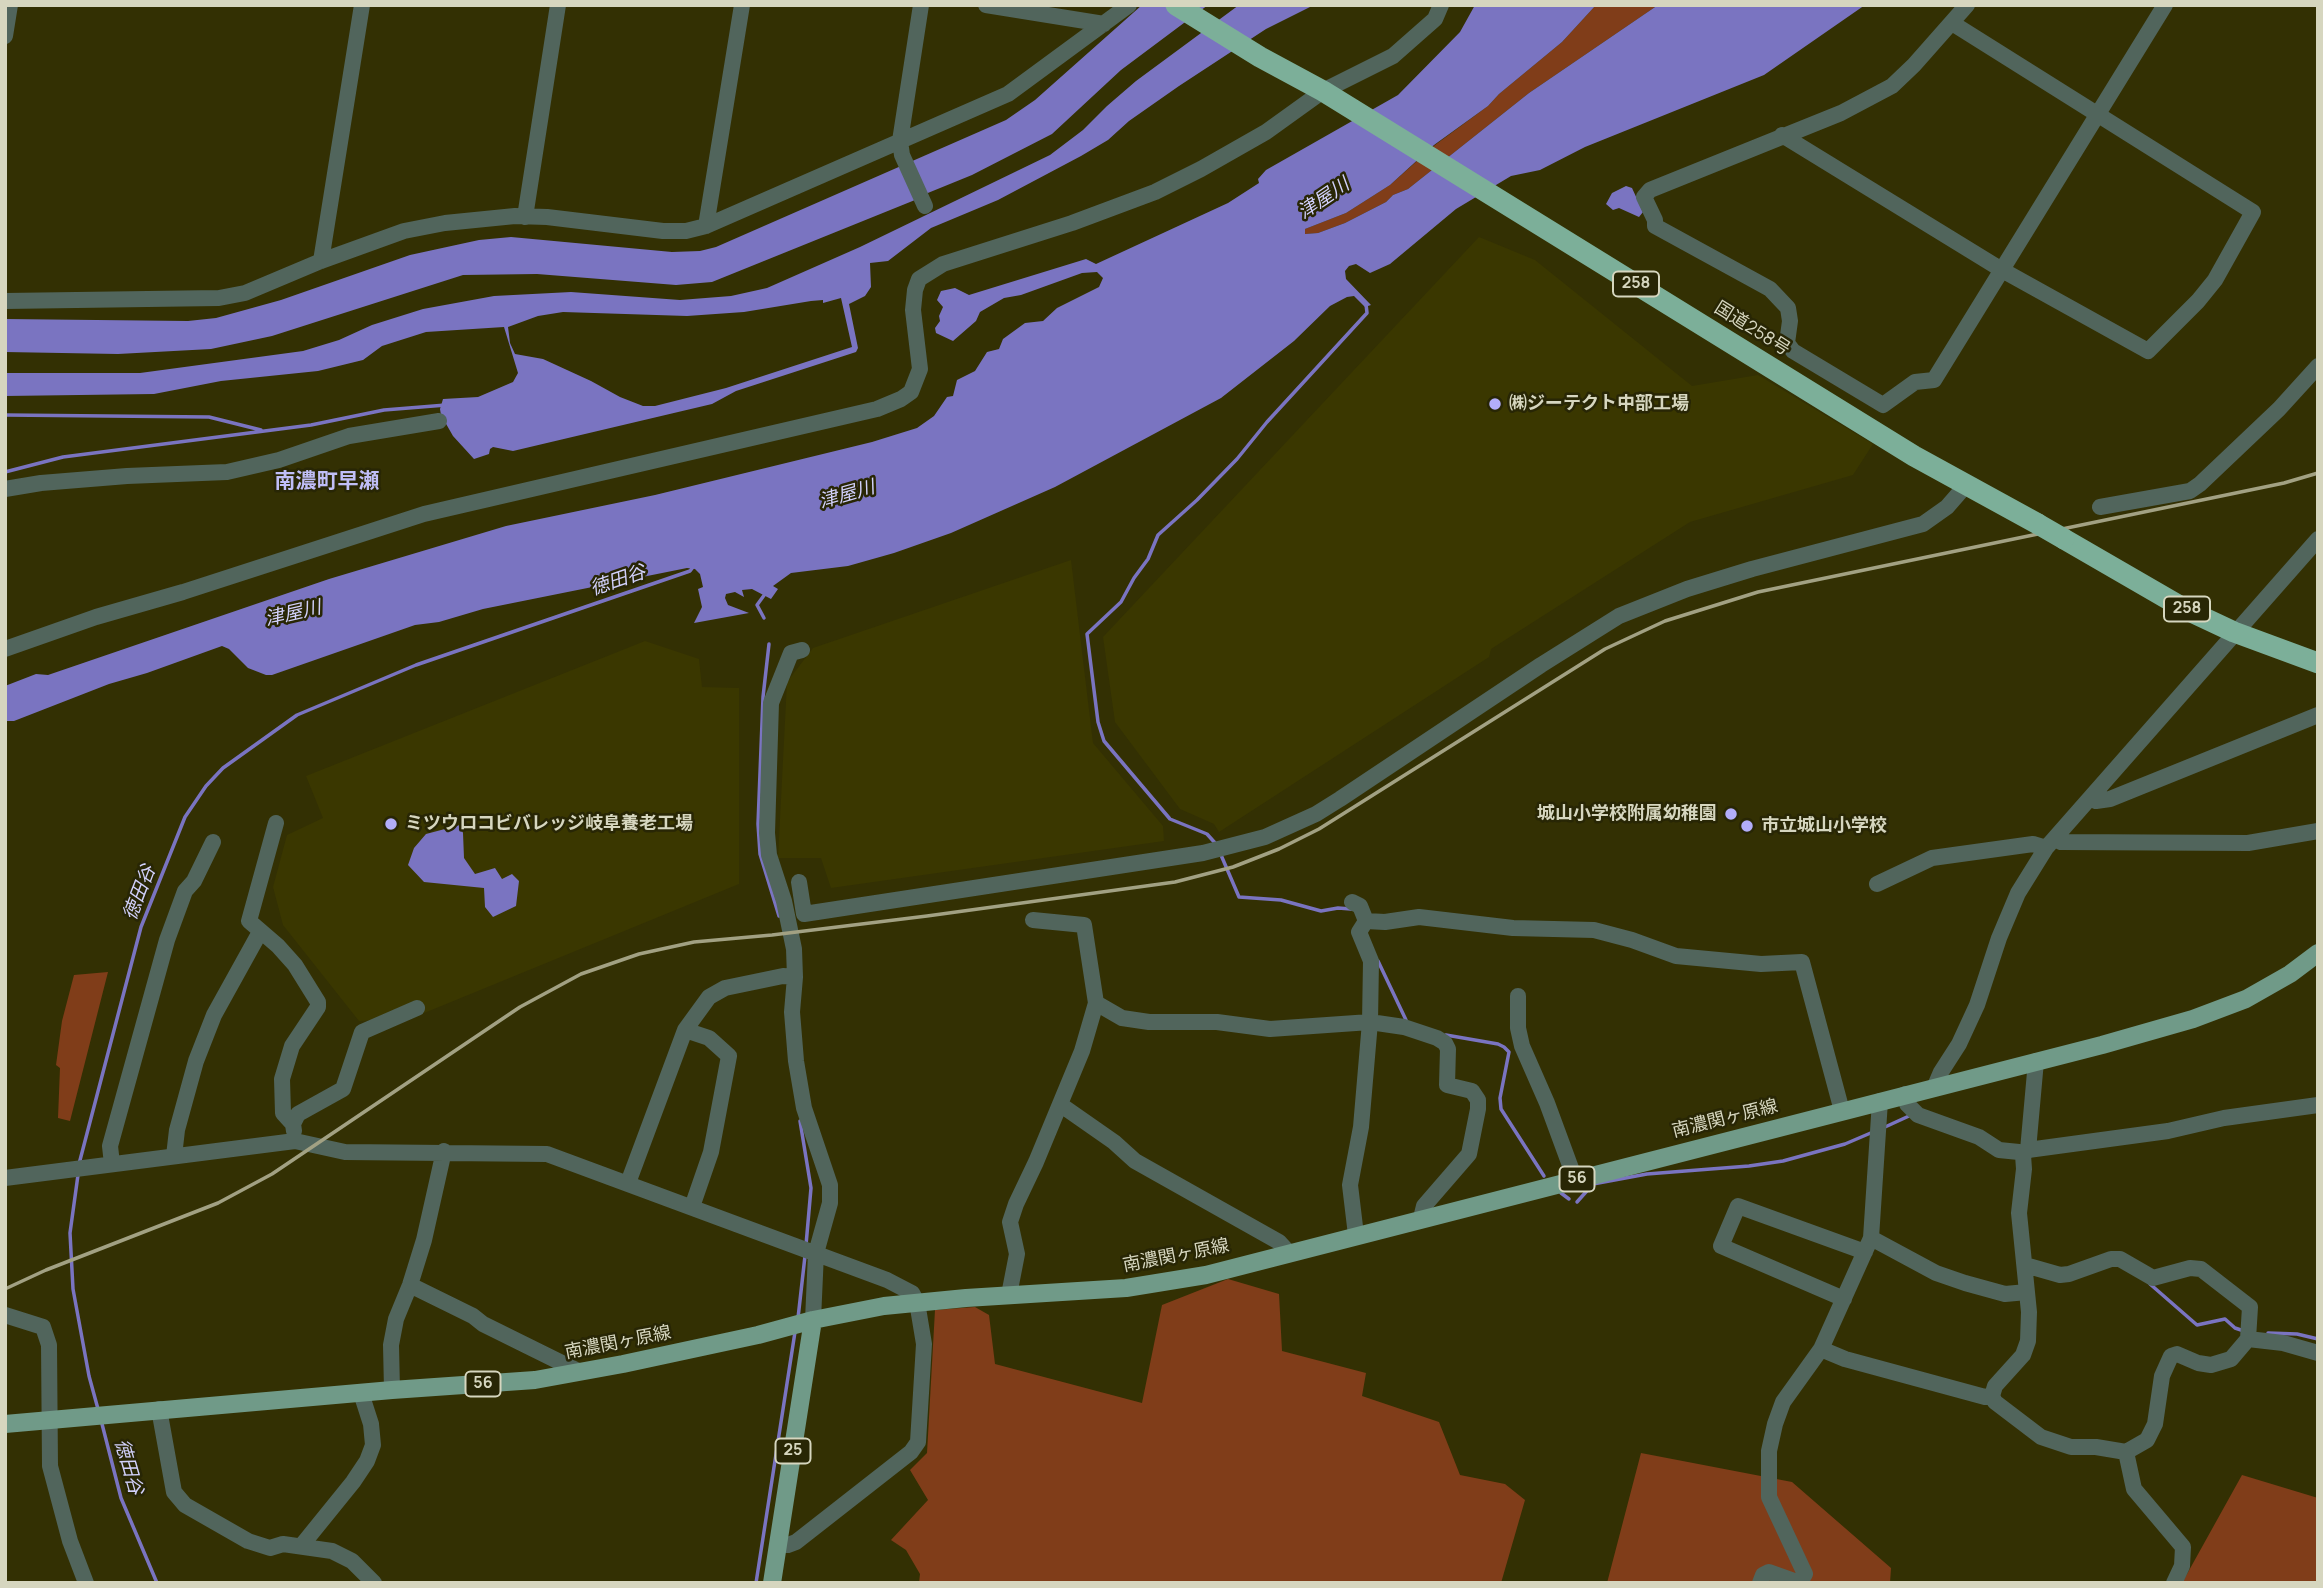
<!DOCTYPE html>
<html>
<head>
<meta charset="utf-8">
<style>
  body { margin:0 }
  #map { position:relative; width:2323px; height:1588px; overflow:hidden; background:#333003; font-family:Manrope,sans-serif }
  canvas { display:block }
  .frame { position:absolute; inset:0; border:7px solid #d6d6bf; pointer-events:none }
</style>
</head>
<body>
<div id="map">
<canvas width="2323" height="1588"></canvas>
<div class="frame"></div>
</div>
<script>
const ctx = document.querySelector('canvas').getContext('2d');
ctx.lineJoin = 'round';
function fillPath(path, color) { ctx.fillStyle = color; ctx.fill(path, 'evenodd'); }
const shape = rows => new Path2D(rows.map(r => 'M' + r).join(''));
function stroke(path, color, width, dash) { ctx.strokeStyle = color; ctx.lineWidth = width; ctx.lineCap = dash ? 'butt' : 'round'; ctx.setLineDash(dash || []); ctx.stroke(path); }
function write(font, color, halo, rows, align = 'center') {
  ctx.font = font + ' Manrope,"Noto Sans JP",sans-serif'; ctx.lineWidth = 5; ctx.setLineDash([]); ctx.textBaseline = 'middle'; ctx.strokeStyle = halo; ctx.fillStyle = color; for (const [text, x, y, turn = 0] of rows) {
    ctx.save(); ctx.translate(x, y); ctx.rotate((+turn || 0) * Math.PI / 180); ctx.textAlign = isNaN(turn) ? turn : align; if (halo) ctx.strokeText(text, 0, 0); ctx.fillText(text, 0, 0); ctx.restore();
  }
}
fillPath(shape([
  [1479,237,1535,260,1692,386,1758,375,1873,444,1853,475,1690,522,1491,649,1489,657,1219,832,1214,824,1180,809,1115,722,1103,637],
  [1071,560,1093,743,1163,826,1164,841,831,888,821,858,778,858,787,682,813,648],
  [645,641,699,659,702,687,739,688,739,884,412,1018,359,1021,283,925,273,887,287,835,323,818,306,776]
]), '#3a3700');
fillPath(shape([
  [1596,5,1658,5,1529,93,1408,189,1393,195,1386,202,1345,223,1318,233,1305,234,1305,229,1346,213,1390,185,1435,145,1488,106,1499,94,1562,42],
  [108,972,70,1121,58,1118,60,1068,56,1065,62,1021,74,975],
  [1228,1279,1279,1294,1282,1351,1366,1373,1362,1396,1439,1422,1460,1475,1505,1484,1525,1500,1501,1583,919,1583,920,1574,906,1550,891,1540,928,1500,910,1470,927,1453,935,1310,975,1307,989,1315,995,1364,1142,1403,1162,1305],
  [1641,1453,1792,1482,1891,1568,1890,1583,1607,1583],
  [2242,1475,2318,1498,2318,1583,2182,1583]
]), '#803d19');
fillPath(shape([
  [1142,5,1208,5,1121,70,1052,134,972,175,918,197,915,200,712,282,676,285,537,274,463,275,272,336,211,349,118,354,5,352,5,319,188,321,216,318,281,300,410,255,479,240,511,237,672,252,700,251,716,247,1006,120,1035,100],
  [1239,5,1314,5,1266,29,1179,86,1129,121,1108,140,1081,156,998,200,931,228,888,261,870,263,871,287,865,296,849,304,858,348,856,352,736,391,712,404,513,451,493,447,490,449,489,454,474,459,453,436,441,415,440,409,443,399,478,397,513,382,518,373,504,327,426,332,382,346,363,360,318,371,221,381,154,394,5,396,5,373,140,373,303,351,339,340,372,325,423,309,494,296,571,292,680,300,731,296,767,288,860,247,1050,155,1083,130,1107,106,1136,81],
  [841,298,852,347,726,388,655,406,643,406,620,397,591,381,543,359,515,354,510,343,508,327,538,316,563,312,687,316,744,312,811,301,823,300,823,303],
  [1475,5,1596,5,1562,42,1499,94,1488,106,1434,145,1390,185,1346,213,1305,229,1305,234,1318,233,1345,223,1386,202,1393,195,1408,189,1529,93,1658,5,1865,5,1764,75,1585,147,1540,170,1511,176,1456,209,1390,264,1370,273,1356,264,1349,266,1345,271,1346,279,1371,305,1365,307,1354,296,1347,297,1330,306,1294,341,1221,398,1055,487,951,533,894,553,848,566,791,573,773,586,778,589,771,599,752,589,742,590,744,597,735,592,726,594,725,598,728,605,749,613,694,623,702,607,698,589,703,587,700,574,695,569,687,568,483,609,439,622,415,625,272,675,266,675,248,668,229,649,222,646,147,673,109,684,14,721,5,721,5,686,36,674,48,675,329,579,506,526,655,495,872,442,917,428,934,416,947,397,953,396,957,380,975,371,987,352,999,349,1003,339,1025,323,1043,321,1057,308,1099,287,1103,278,1097,272,1082,273,1021,295,1004,298,980,312,976,321,953,341,936,333,935,328,940,321,939,316,943,307,937,300,941,291,955,288,969,295,1086,259,1096,264,1228,203,1259,183,1258,179,1266,170,1398,95,1460,32],
  [1626,186,1632,188,1643,212,1639,217,1619,208,1613,210,1606,204,1612,193],
  [460,825,463,833,464,858,475,874,495,868,502,879,512,874,519,881,516,906,493,917,485,907,484,888,424,882,408,865,414,848,426,834]
]), '#7a74c1');
stroke(shape([
  [5,415,209,417,261,430],
  [5,472,63,457,311,425,384,410,446,405],
  [764,618,757,605,765,594],
  [769,644,763,697,758,824,760,854,779,916],
  [1216,844,1207,834,1170,819,1104,741,1098,722,1087,634,1121,602,1134,578,1148,559,1158,535,1197,500,1237,459,1267,422,1367,313,1366,304],
  [1221,855,1239,897,1281,900,1321,911,1338,908,1351,909],
  [1378,961,1406,1020],
  [1446,1035,1498,1044,1504,1047,1509,1052,1500,1098,1501,1109,1544,1176],
  [800,1121,811,1188,806,1245],
  [1885,1127,1909,1116],
  [79,1164,141,927,185,817,206,786,223,768,297,715,416,665,690,571,693,567],
  [78,1175,70,1233,73,1289,89,1376,98,1409],
  [1561,1193,1569,1199],
  [1577,1202,1593,1184,1647,1174,1749,1166,1783,1161,1845,1144,1873,1132],
  [2150,1284,2197,1325,2225,1319,2235,1328,2244,1331],
  [798,1318,805,1256],
  [2268,1333,2297,1334,2318,1339],
  [101,1420,121,1498,157,1583],
  [756,1583,795,1332]
]), '#7a74c1', 3.5);
stroke(shape([
  [921,5,900,141,902,155,925,206],
  [986,5,1104,24],
  [1967,5,1914,65,1892,86,1841,113,1650,190,1644,197,1655,220,1655,226,1770,289,1788,308,1790,321,1787,343,1793,351,1883,405,1915,382,1934,380,2165,5],
  [5,36,10,5],
  [1782,135,2002,270,2148,351,2198,301,2215,280,2253,212,1952,23],
  [525,217,558,5],
  [706,226,742,5],
  [321,261,362,5],
  [5,301,219,298,245,293,321,261,404,231,445,223,515,216,547,217,663,231,686,231,706,226,1008,94,1129,5],
  [5,489,41,483,127,476,227,472,279,460,349,436,439,421],
  [2100,507,2190,491,2200,484,2279,409,2318,366],
  [5,649,96,617,183,592,424,514,877,409,901,399,911,392,920,369,913,310,915,290,919,279,943,264,1072,223,1155,192,1201,169,1266,132,1323,91,1393,56,1435,19,1441,5],
  [802,650,791,653,771,703,767,833,769,855,784,901,794,949,795,977,792,1012,796,1061,804,1108,830,1185,830,1203,816,1253,813,1320],
  [2090,798,2096,801,2110,799,2318,715],
  [276,823,249,921,278,946,295,965,318,1002,318,1007,292,1046,282,1079,283,1113,293,1124],
  [2055,839,2061,842,2248,843,2318,831],
  [799,882,804,914,1203,853,1265,837,1316,814,1340,799,1541,665,1619,616,1687,589,1752,569,1923,524,1947,507,1967,484],
  [1877,884,1932,858,2033,844,2046,848],
  [1352,902,1360,906,1366,921],
  [1366,921,1385,922,1419,917,1513,928,1594,930,1632,940,1676,956,1761,964,1802,962,1842,1111],
  [1518,996,1518,1028,1522,1046,1547,1103,1575,1179],
  [1096,1003,1122,1018,1149,1022,1217,1022,1270,1029,1370,1022,1404,1027,1437,1038,1445,1043,1448,1049,1447,1085,1472,1091,1478,1100,1478,1109,1469,1154,1424,1206,1421,1218],
  [685,1030,709,1038,729,1056,711,1152,692,1207],
  [1935,1086,1941,1072,1959,1044,1977,1005,1999,938,2018,893,2046,848,2318,539],
  [1905,1094,1907,1104,1918,1115,1979,1137,1999,1150,2019,1152,2023,1155],
  [1061,1105,1114,1142,1135,1161,1279,1242,1289,1253],
  [294,1131,293,1124,298,1114,343,1089,362,1032,417,1008],
  [2028,1150,2036,1061],
  [2023,1155,2028,1150,2168,1131,2224,1118,2318,1105],
  [174,1156,177,1130,196,1061,214,1015,260,932],
  [112,1164,110,1146,167,940,185,891,194,881,213,842],
  [5,1178,295,1141,345,1152,547,1154,887,1280,912,1293,917,1302,924,1344,918,1442,911,1452,796,1542,788,1545,778,1545],
  [628,1183,685,1030,709,997,725,988,783,976,795,977],
  [1356,1235,1350,1185,1361,1127,1370,1022,1371,961,1359,932,1366,921],
  [1871,1238,1936,1273,1965,1283,2005,1294,2027,1292],
  [2025,1265,2060,1275,2069,1274,2111,1259,2120,1259,2153,1278,2190,1268,2201,1269,2250,1307,2248,1339],
  [410,1285,473,1316,483,1324,580,1372],
  [1009,1295,1017,1254,1010,1222,1016,1204,1036,1162,1082,1051,1096,1003,1084,925,1033,920],
  [1844,1299,1721,1246,1738,1206,1865,1252],
  [5,1315,43,1327,49,1345,50,1466,70,1541,86,1583],
  [1821,1349,1845,1359,1985,1397,1992,1396],
  [392,1390,391,1345,396,1319,410,1285,424,1240,444,1151],
  [1992,1396,1995,1402,2041,1437,2071,1447,2096,1447,2126,1452,2147,1440,2155,1424,2162,1376,2171,1356,2177,1354,2198,1363,2211,1365,2231,1359,2248,1339,2283,1343,2318,1353],
  [1992,1396,1995,1386,2023,1355,2028,1341,2029,1312,2019,1213,2024,1169,2023,1155],
  [159,1409,174,1492,185,1505,248,1541,270,1548,283,1544,332,1551,352,1561,374,1583],
  [2126,1452,2134,1489,2183,1547,2182,1566,2174,1583],
  [302,1545,353,1482,367,1461,373,1445,371,1424,361,1393],
  [1760,1583,1763,1575,1769,1572,1797,1582,1802,1579,1805,1574,1769,1497,1769,1451,1775,1424,1783,1402,1821,1349,1871,1238,1880,1101]
]), '#51655c', 16);
stroke(shape([
  [5,1424,392,1390,535,1380,623,1364,758,1335,813,1320,884,1306,966,1298,1126,1288,1206,1275,2102,1045,2193,1019,2246,999,2290,974,2318,953],
  [772,1583,813,1320]
]), '#709a88', 18);
stroke(shape([
  [1176,5,1260,57,1323,91,1914,456,2038,524],
  [2064,539,2185,609,2234,632,2318,663]
]), '#7caf99', 21);
stroke(shape([
  [5,1289,46,1270,218,1203,272,1174,520,1007,581,974,639,954,694,942,772,935,927,916,1175,882,1233,867,1279,849,1319,829,1605,649,1665,621,1758,592,2284,483,2318,473]
]), '#a2a183', 3.5);
stroke(shape([
  [2038,524,2064,539]
]), '#7caf99', 21);
for (const [x, y, r, color] of [
  [1495,404,7,"#b2adf9"],
  [1731,814,7,"#b2adf9"],
  [391,824,7,"#b2adf9"],
  [1747,826,7,"#b2adf9"]
]) { const dot = new Path2D(); dot.arc(x, y, r, 0, 2 * Math.PI); ctx.fillStyle = color; ctx.fill(dot); stroke(dot, '#282605', 2.5); }
for (const [x, y, w] of [
  [1636,284,46],
  [2187,609,46],
  [1577,1179,35],
  [483,1384,35],
  [793,1451,35]
]) { const box = new Path2D(); box.roundRect(x - w / 2, y - 12.5, w, 25, 5); ctx.fillStyle = '#282605'; ctx.fill(box); stroke(box, '#d6d6bf', 2); }
write('bold 16px', '#d6d6bf', null, [
  ["258",1636,284],
  ["258",2187,609],
  ["56",1577,1179],
  ["56",483,1384],
  ["25",793,1451]
]);
write('18px', '#d6d6bf', '#282605', [
  ["国道258号",1752,329,32],
  ["南濃関ヶ原線",1725,1119,-14],
  ["南濃関ヶ原線",1176,1256,-11],
  ["南濃関ヶ原線",618,1343,-11]
]);
write('bold 18px', '#d6d6bf', '#282605', [
  ["㈱ジーテクト中部工場",1509,404],
  ["城山小学校附属幼稚園",1717,814,"right"],
  ["ミツウロコビバレッジ岐阜養老工場",405,824],
  ["市立城山小学校",1761,826]
], 'left');
write('italic 19px', '#d2d1fb', '#282605', [
  ["津屋川",1324,199,-34],
  ["津屋川",847,495,-16],
  ["徳田谷",618,581,-19],
  ["津屋川",293,614,-13],
  ["徳田谷",140,893,-69],
  ["徳田谷",128,1467,74]
]);
write('bold 21px', '#c0bef7', '#282605', [
  ["南濃町早瀬",327,482]
]);
</script>
</body>
</html>
